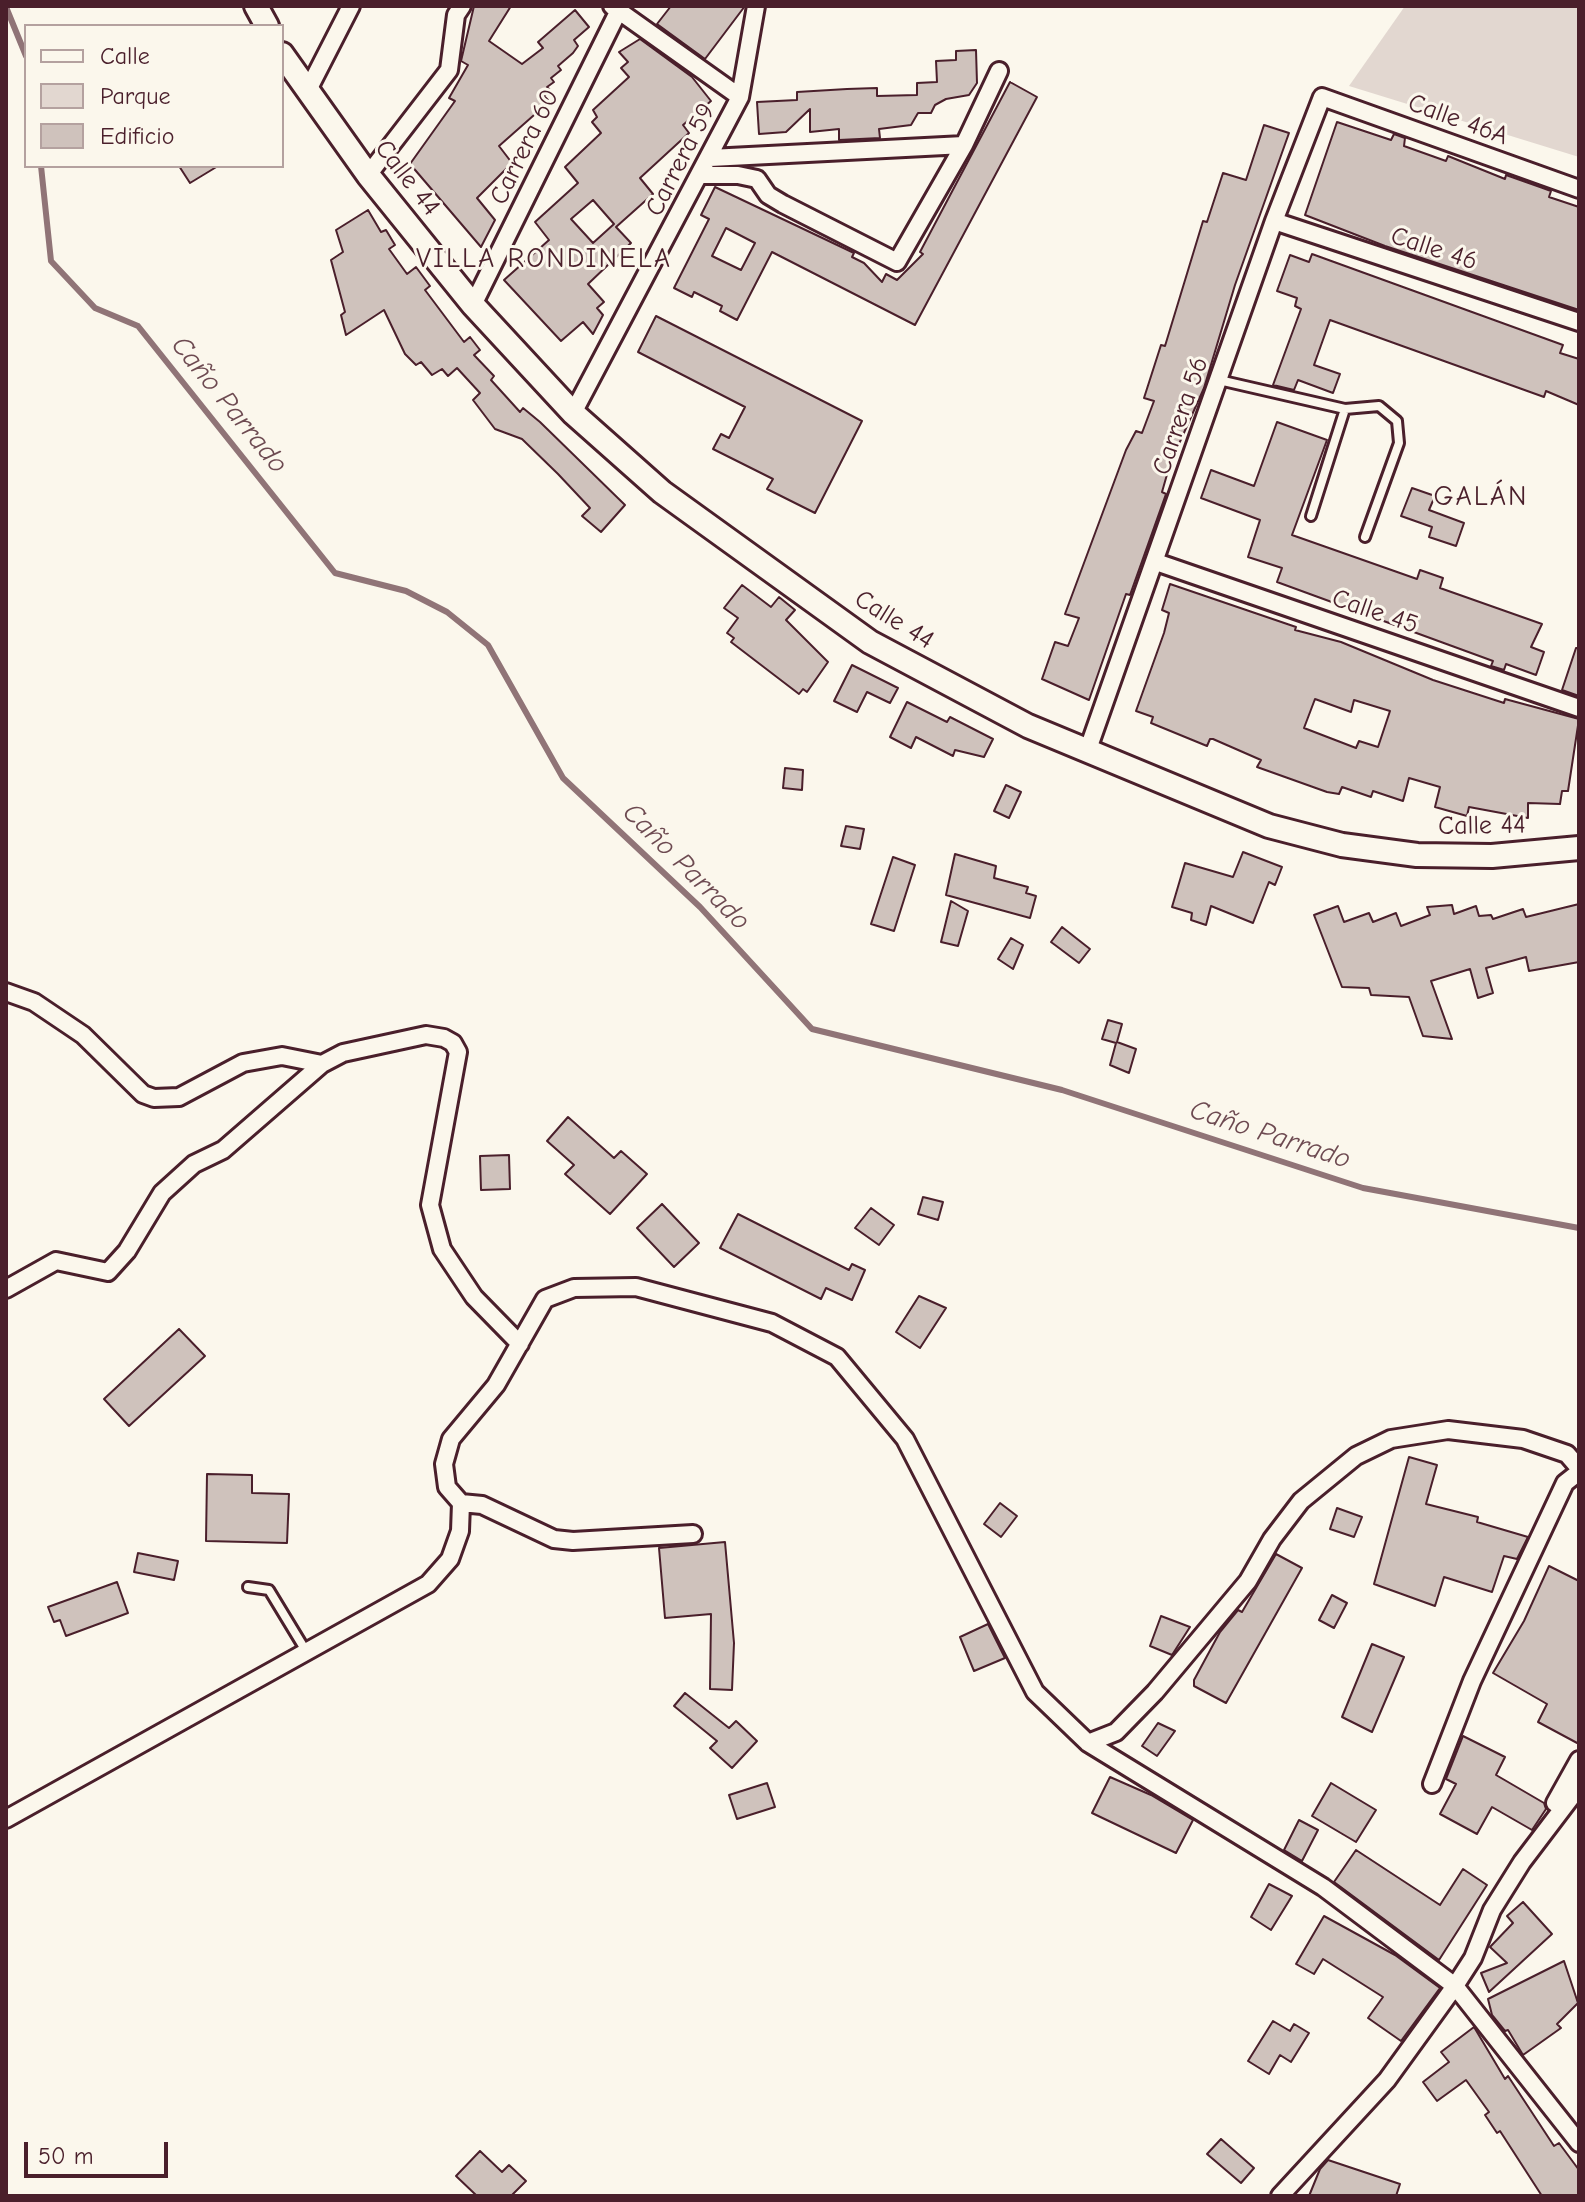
<!DOCTYPE html>
<html>
<head>
<meta charset="utf-8">
<style>
  body { margin:0 }
  #map { position:relative; width:1585px; height:2202px; overflow:hidden; background:#fbf7ec; font-family:"Comic Neue",sans-serif }
  canvas { display:block }
  .frame { position:absolute; inset:0; border:8px solid #4a1f2b; pointer-events:none }
  .legend { position:absolute; left:24px; top:24px; width:260px; height:144px; box-sizing:border-box; background:#fbf7ec; border:2px solid #b4a19f; margin:0; padding:10px 14px; list-style:none; font-size:24px; color:#4a1f2b }
  .legend li { display:flex; align-items:center; gap:16px; height:40px }
  .legend b { width:40px; border:2px solid #b4a19f }
  .scale { position:absolute; left:24px; top:2142px; width:144px; height:36px; box-sizing:border-box; border:4px solid #4a1f2b; border-top:0; padding-left:10px; font-size:24px; line-height:28px; white-space:nowrap; color:#4a1f2b; -webkit-text-stroke:6px #fbf7ec; paint-order:stroke }
</style>
</head>
<body>
<div id="map">
<canvas width="1585" height="2202"></canvas>
<div class="frame"></div>
<ul class="legend">
<li><b style="height:10px;background:#fbf7ec"></b>Calle</li>
<li><b style="height:22px;background:#e2d7d0"></b>Parque</li>
<li><b style="height:22px;background:#cfc2bc"></b>Edificio</li>
</ul>
<div class="scale">50 m</div>
</div>
<script>
const ctx = document.querySelector('canvas').getContext('2d');
ctx.lineJoin = 'round';
function fillPath(path, color) { ctx.fillStyle = color; ctx.fill(path, 'evenodd'); }
const shape = rows => new Path2D(rows.map(r => 'M' + r).join(''));
function stroke(path, color, width, dash) { ctx.strokeStyle = color; ctx.lineWidth = width; ctx.lineCap = dash ? 'butt' : 'round'; ctx.setLineDash(dash || []); ctx.stroke(path); }
function write(font, color, halo, rows, align = 'center') {
  ctx.font = font + ' "Comic Neue",sans-serif'; ctx.lineWidth = 6; ctx.setLineDash([]); ctx.textBaseline = 'middle'; ctx.strokeStyle = halo; ctx.fillStyle = color; for (const [text, x, y, turn = 0] of rows) {
    ctx.save(); ctx.translate(x, y); ctx.rotate((+turn || 0) * Math.PI / 180); ctx.textAlign = isNaN(turn) ? turn : align; if (halo) ctx.strokeText(text, 0, 0); ctx.fillText(text, 0, 0); ctx.restore();
  }
}
fillPath(shape([
  [1405,6,1579,6,1579,157,1349,86]
]), '#e2d7d0');
stroke(shape([
  [6,7,26,56],
  [41,166,51,261,95,308,138,326,335,573,406,591,447,612,488,645,563,778,700,907,812,1029,1062,1090,1363,1188,1579,1228]
]), '#907477', 6);
const building = shape([
  [474,6,511,6,489,41,522,64,543,48,538,42,575,10,589,27,574,40,578,46,573,53,558,66,561,70,551,78,554,82,547,87,550,90,544,96,548,100,542,108,499,146,512,163,477,198,495,220,481,247,410,164,455,101,449,98,468,65,461,61,474,6],
  [671,6,745,6,705,59,657,24,671,6],
  [640,39,692,77,711,101,683,125,689,133,640,178,653,194,616,227,631,243,588,284,604,302,597,308,603,315,593,334,583,322,561,341,504,280,549,240,535,222,578,183,565,167,601,133,592,122,597,117,593,110,629,77,621,68,628,62,619,52,640,39],
  [593,200,614,224,593,243,571,219,593,200],
  [976,50,977,83,969,95,946,99,935,105,931,113,918,113,911,125,879,129,880,138,839,140,839,129,810,132,810,109,786,132,759,134,757,102,797,100,797,92,847,89,877,88,877,96,917,95,917,83,937,82,936,61,956,60,956,51,976,50],
  [1010,82,1037,97,915,325,772,252,737,320,720,311,722,306,694,292,692,297,674,288,709,219,701,215,715,187,854,253,852,257,864,263,882,282,886,274,897,280,923,254,920,252,1010,82],
  [726,228,755,243,741,270,712,256,726,228],
  [1337,122,1391,140,1394,134,1405,138,1404,146,1446,161,1448,156,1505,179,1506,175,1540,187,1551,191,1549,197,1579,207,1579,310,1385,246,1305,215,1337,122],
  [1264,125,1289,133,1235,285,1204,388,1170,464,1162,492,1166,494,1130,595,1126,594,1089,700,1042,679,1055,642,1068,646,1079,618,1065,614,1126,450,1136,431,1142,433,1154,401,1144,398,1161,345,1165,346,1203,221,1207,222,1223,173,1246,180,1264,125],
  [179,166,218,166,190,183,179,166],
  [368,210,381,232,386,230,395,245,389,249,407,274,416,267,430,286,425,290,464,342,470,337,480,350,474,355,494,376,491,380,520,412,523,408,540,422,625,505,601,532,582,516,590,508,558,474,522,439,495,429,473,400,480,393,457,368,448,376,442,369,432,375,421,362,416,365,405,354,384,310,346,335,341,315,345,312,331,260,343,252,336,230,368,210],
  [1312,254,1563,345,1560,353,1579,359,1579,405,1546,391,1544,397,1330,320,1314,365,1340,374,1333,393,1298,380,1294,390,1273,385,1301,309,1295,306,1297,298,1277,291,1290,255,1309,262,1312,254],
  [656,316,862,421,815,513,767,489,773,479,713,449,721,434,729,438,745,407,638,352,656,316],
  [1277,422,1327,440,1292,535,1417,579,1420,570,1443,578,1440,588,1542,624,1531,647,1544,652,1536,675,1506,664,1504,670,1491,666,1493,661,1277,582,1282,568,1248,557,1260,520,1201,498,1211,470,1254,486,1277,422],
  [1412,488,1435,496,1429,510,1464,523,1456,546,1429,537,1432,527,1401,516,1412,488],
  [1170,584,1296,627,1295,630,1341,642,1433,680,1504,703,1505,699,1579,719,1568,791,1562,791,1560,804,1528,803,1528,818,1469,807,1467,816,1435,807,1440,787,1409,778,1403,801,1373,791,1371,797,1342,787,1339,794,1327,792,1257,767,1261,760,1213,739,1210,739,1207,746,1151,723,1153,717,1136,711,1164,633,1169,613,1162,610,1170,584],
  [1315,699,1351,712,1354,700,1390,711,1378,747,1359,741,1356,748,1304,728,1315,699],
  [742,585,771,607,779,597,795,610,786,620,828,662,807,692,803,689,799,694,731,642,734,638,727,633,738,618,724,608,742,585],
  [1576,648,1579,648,1579,696,1562,690,1576,648],
  [852,665,898,688,890,703,867,692,857,712,834,701,852,665],
  [907,702,947,722,950,717,993,739,984,757,955,750,953,756,916,737,911,748,890,737,907,702],
  [785,768,803,770,802,790,783,788,785,768],
  [1006,785,1021,792,1009,818,994,811,1006,785],
  [846,826,864,829,860,849,841,846,846,826],
  [1243,852,1282,867,1275,885,1269,882,1253,923,1211,906,1206,925,1191,920,1192,913,1172,907,1185,863,1233,877,1243,852],
  [955,854,996,866,994,878,1028,887,1026,893,1036,896,1030,918,946,895,955,854],
  [893,857,915,865,894,931,871,924,893,857],
  [951,901,968,911,958,946,941,942,951,901],
  [1579,904,1579,962,1529,971,1526,957,1486,968,1493,993,1478,998,1470,969,1431,981,1452,1039,1423,1036,1409,997,1371,995,1369,988,1342,987,1314,915,1338,906,1344,922,1369,913,1373,922,1396,913,1401,926,1430,915,1427,907,1452,905,1454,914,1476,906,1479,916,1491,915,1493,919,1523,909,1526,917,1579,904],
  [1062,927,1090,949,1079,963,1051,942,1062,927],
  [1011,938,1023,945,1013,969,998,959,1011,938],
  [1108,1020,1122,1024,1117,1042,1136,1049,1129,1073,1110,1065,1116,1043,1102,1039,1108,1020],
  [568,1117,614,1158,621,1151,647,1174,610,1214,565,1174,574,1165,547,1141,568,1117],
  [509,1155,510,1189,481,1190,480,1156,509,1155],
  [923,1197,943,1202,938,1220,918,1214,923,1197],
  [662,1204,699,1243,674,1267,637,1228,662,1204],
  [871,1208,894,1225,879,1245,855,1228,871,1208],
  [738,1214,849,1270,852,1264,865,1270,852,1300,826,1288,821,1299,720,1248,738,1214],
  [919,1296,946,1308,920,1348,896,1332,919,1296],
  [179,1329,205,1356,129,1426,104,1399,179,1329],
  [1409,1457,1437,1465,1426,1504,1478,1517,1477,1522,1528,1537,1517,1559,1504,1556,1492,1592,1444,1577,1435,1606,1374,1584,1409,1457],
  [207,1474,252,1475,252,1493,289,1494,287,1543,206,1541,207,1474],
  [1000,1503,1017,1516,1001,1537,984,1524,1000,1503],
  [1337,1508,1362,1517,1354,1537,1330,1529,1337,1508],
  [725,1542,734,1643,732,1690,710,1689,711,1614,665,1618,659,1548,725,1542],
  [138,1553,178,1561,174,1580,134,1572,138,1553],
  [1276,1554,1302,1568,1226,1703,1194,1686,1194,1680,1220,1632,1238,1610,1242,1612,1276,1554],
  [1549,1566,1579,1581,1579,1744,1538,1722,1547,1704,1493,1673,1524,1621,1549,1566],
  [117,1582,128,1613,66,1636,60,1620,54,1622,48,1607,117,1582],
  [1332,1595,1347,1603,1334,1628,1319,1620,1332,1595],
  [1161,1616,1190,1627,1172,1655,1150,1646,1161,1616],
  [988,1624,1005,1658,974,1671,960,1637,988,1624],
  [1372,1644,1404,1657,1372,1732,1342,1717,1372,1644],
  [685,1693,729,1728,736,1721,757,1741,732,1768,710,1748,717,1741,674,1706,685,1693],
  [1158,1723,1175,1731,1157,1756,1142,1746,1158,1723],
  [1463,1736,1505,1757,1496,1775,1544,1803,1546,1809,1532,1830,1492,1807,1477,1834,1440,1814,1456,1784,1446,1779,1463,1736],
  [1110,1777,1151,1795,1193,1820,1176,1853,1092,1813,1110,1777],
  [767,1783,775,1807,737,1819,729,1795,767,1783],
  [1331,1783,1376,1810,1356,1842,1312,1816,1331,1783],
  [1299,1820,1318,1830,1302,1861,1284,1850,1299,1820],
  [1356,1850,1440,1905,1463,1869,1487,1885,1439,1960,1334,1882,1356,1850],
  [1269,1884,1292,1896,1271,1930,1251,1917,1269,1884],
  [1523,1902,1552,1934,1489,1992,1481,1973,1507,1963,1490,1947,1513,1923,1507,1916,1523,1902],
  [1324,1916,1395,1955,1440,1988,1401,2041,1368,2018,1383,1997,1323,1959,1314,1974,1296,1964,1324,1916],
  [1564,1961,1578,2003,1557,2024,1561,2028,1523,2055,1508,2030,1505,2031,1492,2015,1488,1999,1564,1961],
  [1273,2021,1290,2031,1294,2024,1309,2033,1291,2062,1280,2055,1269,2074,1248,2061,1273,2021],
  [1474,2027,1505,2079,1508,2076,1554,2146,1559,2143,1579,2170,1579,2196,1542,2196,1500,2131,1497,2133,1485,2115,1489,2112,1466,2080,1437,2101,1423,2082,1449,2062,1441,2052,1474,2027],
  [1221,2139,1254,2168,1241,2183,1207,2154,1221,2139],
  [480,2151,502,2172,509,2165,526,2181,511,2196,477,2196,456,2176,480,2151],
  [1328,2160,1400,2184,1396,2196,1309,2196,1320,2169,1328,2160]
]);
fillPath(building, '#cfc2bc');
stroke(building, '#4a1f2b', 2);
const service = shape([
  [1219,380,1345,409,1379,406,1397,421,1399,443,1365,537],
  [1311,516,1345,409],
  [248,1587,269,1590,306,1651]
]);
const minor = shape([
  [612,6,740,97],
  [308,90,351,6],
  [710,158,964,145],
  [368,175,449,70,456,15,462,6],
  [701,175,738,175,757,179,768,195,783,204,897,262,964,145,999,71],
  [1274,221,1579,322],
  [473,305,619,10],
  [573,413,740,97,756,6],
  [1156,562,1579,708],
  [1087,752,1274,221,1322,97,1579,189],
  [6,992,34,1002,83,1035,143,1094,154,1098,179,1097,243,1063,282,1056,322,1064],
  [6,1289,56,1261,108,1272,127,1251,162,1193,194,1164,223,1150,322,1064,343,1053,426,1035,444,1038,453,1043,458,1052,430,1205,442,1249,474,1297,520,1344],
  [461,1503,482,1505,554,1539,573,1541,693,1534],
  [1088,1743,1116,1732,1155,1692,1248,1581,1272,1539,1301,1501,1356,1456,1391,1439,1448,1430,1523,1439,1567,1454,1579,1468],
  [1432,1784,1472,1681,1565,1483,1579,1472],
  [1555,1803,1579,1760],
  [6,1819,428,1584,450,1559,460,1531,461,1503,447,1487,444,1464,451,1439,496,1385,545,1299,574,1288,636,1287,772,1323,837,1357,905,1439,1035,1692,1088,1743,1323,1887,1455,1986,1579,2143],
  [1280,2196,1387,2080,1455,1986,1473,1958,1492,1910,1522,1862,1579,1787]
]);
const secondary = shape([
  [256,6,267,26],
  [282,54,368,175,473,305,573,413,662,492,870,642,1028,726,1269,826,1342,845,1417,855,1492,856,1579,848]
]);
stroke(service, '#4a1f2b', 14);
stroke(minor, '#4a1f2b', 22);
stroke(secondary, '#4a1f2b', 28);
stroke(service, '#fbf7ec', 8);
stroke(minor, '#fbf7ec', 16);
stroke(secondary, '#fbf7ec', 22);
write('26px', '#4a1f2b', '#fbf7ec', [
  ["Calle 46A",1458,120,20],
  ["Carrera 60",525,147,-64],
  ["Carrera 59",681,160,-63],
  ["Calle 44",407,178,52],
  ["Calle 46",1434,249,18],
  ["Carrera 56",1181,416,-71],
  ["Calle 45",1375,612,19],
  ["Calle 44",894,620,32],
  ["Calle 44",1482,826,-1]
]);
ctx.letterSpacing = '2px';
write('28px', '#4a1f2b', '#fbf7ec', [
  ["VILLA RONDINELA",544,259],
  ["GALÁN",1481,497]
]);
ctx.letterSpacing = '0px';
write('italic 28px', '#6d4a51', '#fbf7ec', [
  ["Caño Parrado",229,405,51],
  ["Caño Parrado",686,867,45],
  ["Caño Parrado",1270,1135,18]
]);
</script>
</body>
</html>
